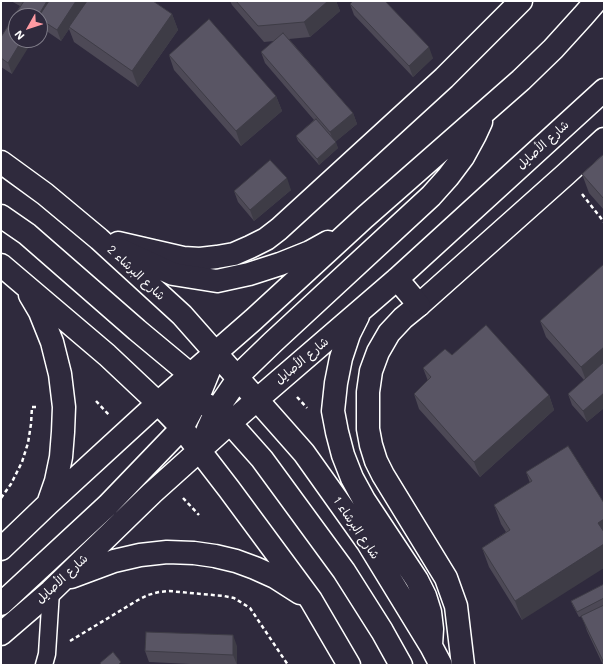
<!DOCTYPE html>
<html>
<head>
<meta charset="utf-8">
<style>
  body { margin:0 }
  #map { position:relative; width:605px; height:666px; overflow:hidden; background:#2f2a3d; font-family:Mali,sans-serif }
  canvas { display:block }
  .frame { position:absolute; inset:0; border:2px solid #fff; pointer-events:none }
  .north { position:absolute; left:8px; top:8px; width:40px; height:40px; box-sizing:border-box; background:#2f2a3d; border:1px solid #827f8b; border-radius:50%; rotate:231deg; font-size:11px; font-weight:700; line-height:16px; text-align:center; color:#fff }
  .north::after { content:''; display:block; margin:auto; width:14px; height:18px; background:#ff9aa2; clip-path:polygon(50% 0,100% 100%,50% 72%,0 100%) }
</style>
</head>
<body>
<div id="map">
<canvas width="605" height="666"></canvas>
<div class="frame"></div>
<div class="north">N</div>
</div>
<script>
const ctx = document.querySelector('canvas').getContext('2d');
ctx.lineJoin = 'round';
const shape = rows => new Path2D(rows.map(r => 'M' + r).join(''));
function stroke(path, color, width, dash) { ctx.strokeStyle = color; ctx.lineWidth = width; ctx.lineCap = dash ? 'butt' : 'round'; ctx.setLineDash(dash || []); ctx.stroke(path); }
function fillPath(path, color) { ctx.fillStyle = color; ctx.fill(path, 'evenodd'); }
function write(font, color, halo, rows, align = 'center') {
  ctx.font = font + ' Mali,"Playpen Sans Arabic",sans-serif'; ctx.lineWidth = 3; ctx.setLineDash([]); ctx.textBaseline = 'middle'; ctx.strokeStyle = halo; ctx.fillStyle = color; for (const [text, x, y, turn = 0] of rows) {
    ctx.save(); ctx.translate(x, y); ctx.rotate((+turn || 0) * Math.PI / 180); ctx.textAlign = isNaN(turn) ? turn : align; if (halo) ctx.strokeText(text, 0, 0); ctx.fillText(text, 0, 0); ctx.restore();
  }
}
const service = shape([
  [44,665,47,654,51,591]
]);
const minor = shape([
  [118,243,183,258,200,259,217,257,234,254,250,247,266,239,279,229,444,78,521,1],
  [463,665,456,606,446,578,383,475,376,461,371,445,368,429,368,392,371,371,378,352,389,333,403,318,419,305,566,174,604,139]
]);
const tertiary = shape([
  [1,162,45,194,99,239,182,315,289,436,304,453,368,543,431,646,441,665],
  [1,216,27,234,137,330,191,375,202,382],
  [121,250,173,274,217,281,249,274,280,264,310,252,328,242],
  [1,265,107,355,158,403,182,428,229,489,311,600,349,665],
  [397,279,419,305],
  [30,295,40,312,52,342,60,374,64,407,63,432,61,457,56,481,48,504],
  [358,316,349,334,341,358,336,383,333,411,337,432,343,455,352,478,364,500,417,580,425,596,430,612,432,629,431,645],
  [158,403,172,399,184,399,196,402,207,405,216,411,230,423,262,459,344,571,382,631,401,665],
  [202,445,208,429,216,411,244,370,273,342,431,196,448,177,463,157,475,135,481,122],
  [1,549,48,504,158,403,253,320,365,217,521,80,553,49,583,16,596,1],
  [71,577,114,561,140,555,167,552,194,553,215,556,236,561,255,568,275,577,300,593],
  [1,604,108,505,182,428,196,402,214,358],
  [1,634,51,591,152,493,230,423,397,279,604,90]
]);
stroke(service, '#fff', 19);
stroke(minor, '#fff', 25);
stroke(tertiary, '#fff', 25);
stroke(shape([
  [582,194,604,222],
  [297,397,307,408],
  [96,401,109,415],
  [1,498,11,484,22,462,28,443,31,424,32,407,39,407],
  [183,498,199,515],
  [70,641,138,600,148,595,159,592,169,591,224,596,234,598,250,608,288,665]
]), '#fff', 2.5, [4, 3]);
stroke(service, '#2f2a3d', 16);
stroke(minor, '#2f2a3d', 22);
stroke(tertiary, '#2f2a3d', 22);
fillPath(shape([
  [11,1,153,1,172,14,178,30,138,87,74,42,69,29,61,41,42,28,42,27,40,29,40,16,16,16,12,74,1,67,1,37,20,6],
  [230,1,336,1,340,11,310,37,289,39,353,113,357,124,335,142,338,148,319,165,298,141,296,136,314,120,265,63,261,52,274,41,264,42,232,5],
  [350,4,433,58,413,77,354,15],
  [169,55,276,96,282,111,241,146,174,70],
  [604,154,604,210,589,193,582,174],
  [291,190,254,221,238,202,234,191],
  [604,264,604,408,587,422,572,405,568,394,584,380,546,337,540,321],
  [423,368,549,395,554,410,480,477,419,409,414,394,428,381],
  [526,472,604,503,522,620,489,567,482,548,506,532,501,524,494,505,530,483],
  [604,584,604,605,591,612,604,605,604,665,603,665,587,631,582,616,579,617,573,606,571,601],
  [237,646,237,665,211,665,149,662,145,651]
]), '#4d4956');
fillPath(shape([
  [47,1,58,1,40,16,38,16],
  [76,1,88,1,69,27,69,29,61,41,57,30],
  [328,1,336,1,340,11,310,37,304,22],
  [172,14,178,30,138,87,132,71],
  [40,22,42,27,40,29],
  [22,40,33,40,12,74,8,63],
  [429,47,433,58,413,77,409,66],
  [276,96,282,111,241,146,236,131],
  [353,113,357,124,334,143,330,132],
  [336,142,338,148,319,165,317,159],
  [287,178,291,190,254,221,250,210],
  [604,347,604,367,587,383,581,367],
  [604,393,604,408,587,422,583,411],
  [549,395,554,410,480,477,474,462],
  [604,519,604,540,598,523],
  [604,544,604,568,522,620,515,601],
  [233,635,237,646,237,665,233,655]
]), '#3e3c46');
const building = shape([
  [24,1,47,1,38,16,16,16,16,40,22,40,8,63,1,58,1,37,24,1],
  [49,1,76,1,57,30,40,19,40,16,39,16,49,1],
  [87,1,153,1,172,14,132,71,69,27,87,1],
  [236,1,328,1,304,22,258,26,236,1],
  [353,1,385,1,429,47,409,66,350,4,353,1],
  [209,19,276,96,236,131,169,55,209,19],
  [283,33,353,113,330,132,261,52,283,33],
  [316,119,336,142,317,159,296,136,316,119],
  [604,154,604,199,582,174,604,154],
  [270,160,287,178,250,210,234,191,270,160],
  [604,264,604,347,581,367,540,321,604,264],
  [486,325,549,395,474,462,414,394,431,377,423,368,445,349,452,355,486,325],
  [604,362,604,393,583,411,568,394,604,362],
  [568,446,604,503,604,519,598,523,604,532,604,544,515,601,482,548,510,530,494,505,532,481,526,472,568,446],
  [604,584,604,598,577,612,571,601,604,584],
  [604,605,604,663,581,616,604,605],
  [146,632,233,635,233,655,145,651,146,632],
  [113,652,121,662,118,665,101,665,100,663,113,652]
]);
fillPath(building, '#595564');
stroke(building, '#3e3c46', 1);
write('12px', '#fff', '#2f2a3d', [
  ["شارع الأصايل",543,145,-42],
  ["شارع البرشاء 2",136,273,43],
  ["شارع الأصايل",302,361,-40],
  ["شارع البرشاء 1",356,528,56],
  ["شارع الأصايل",62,579,-43]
]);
</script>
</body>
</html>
